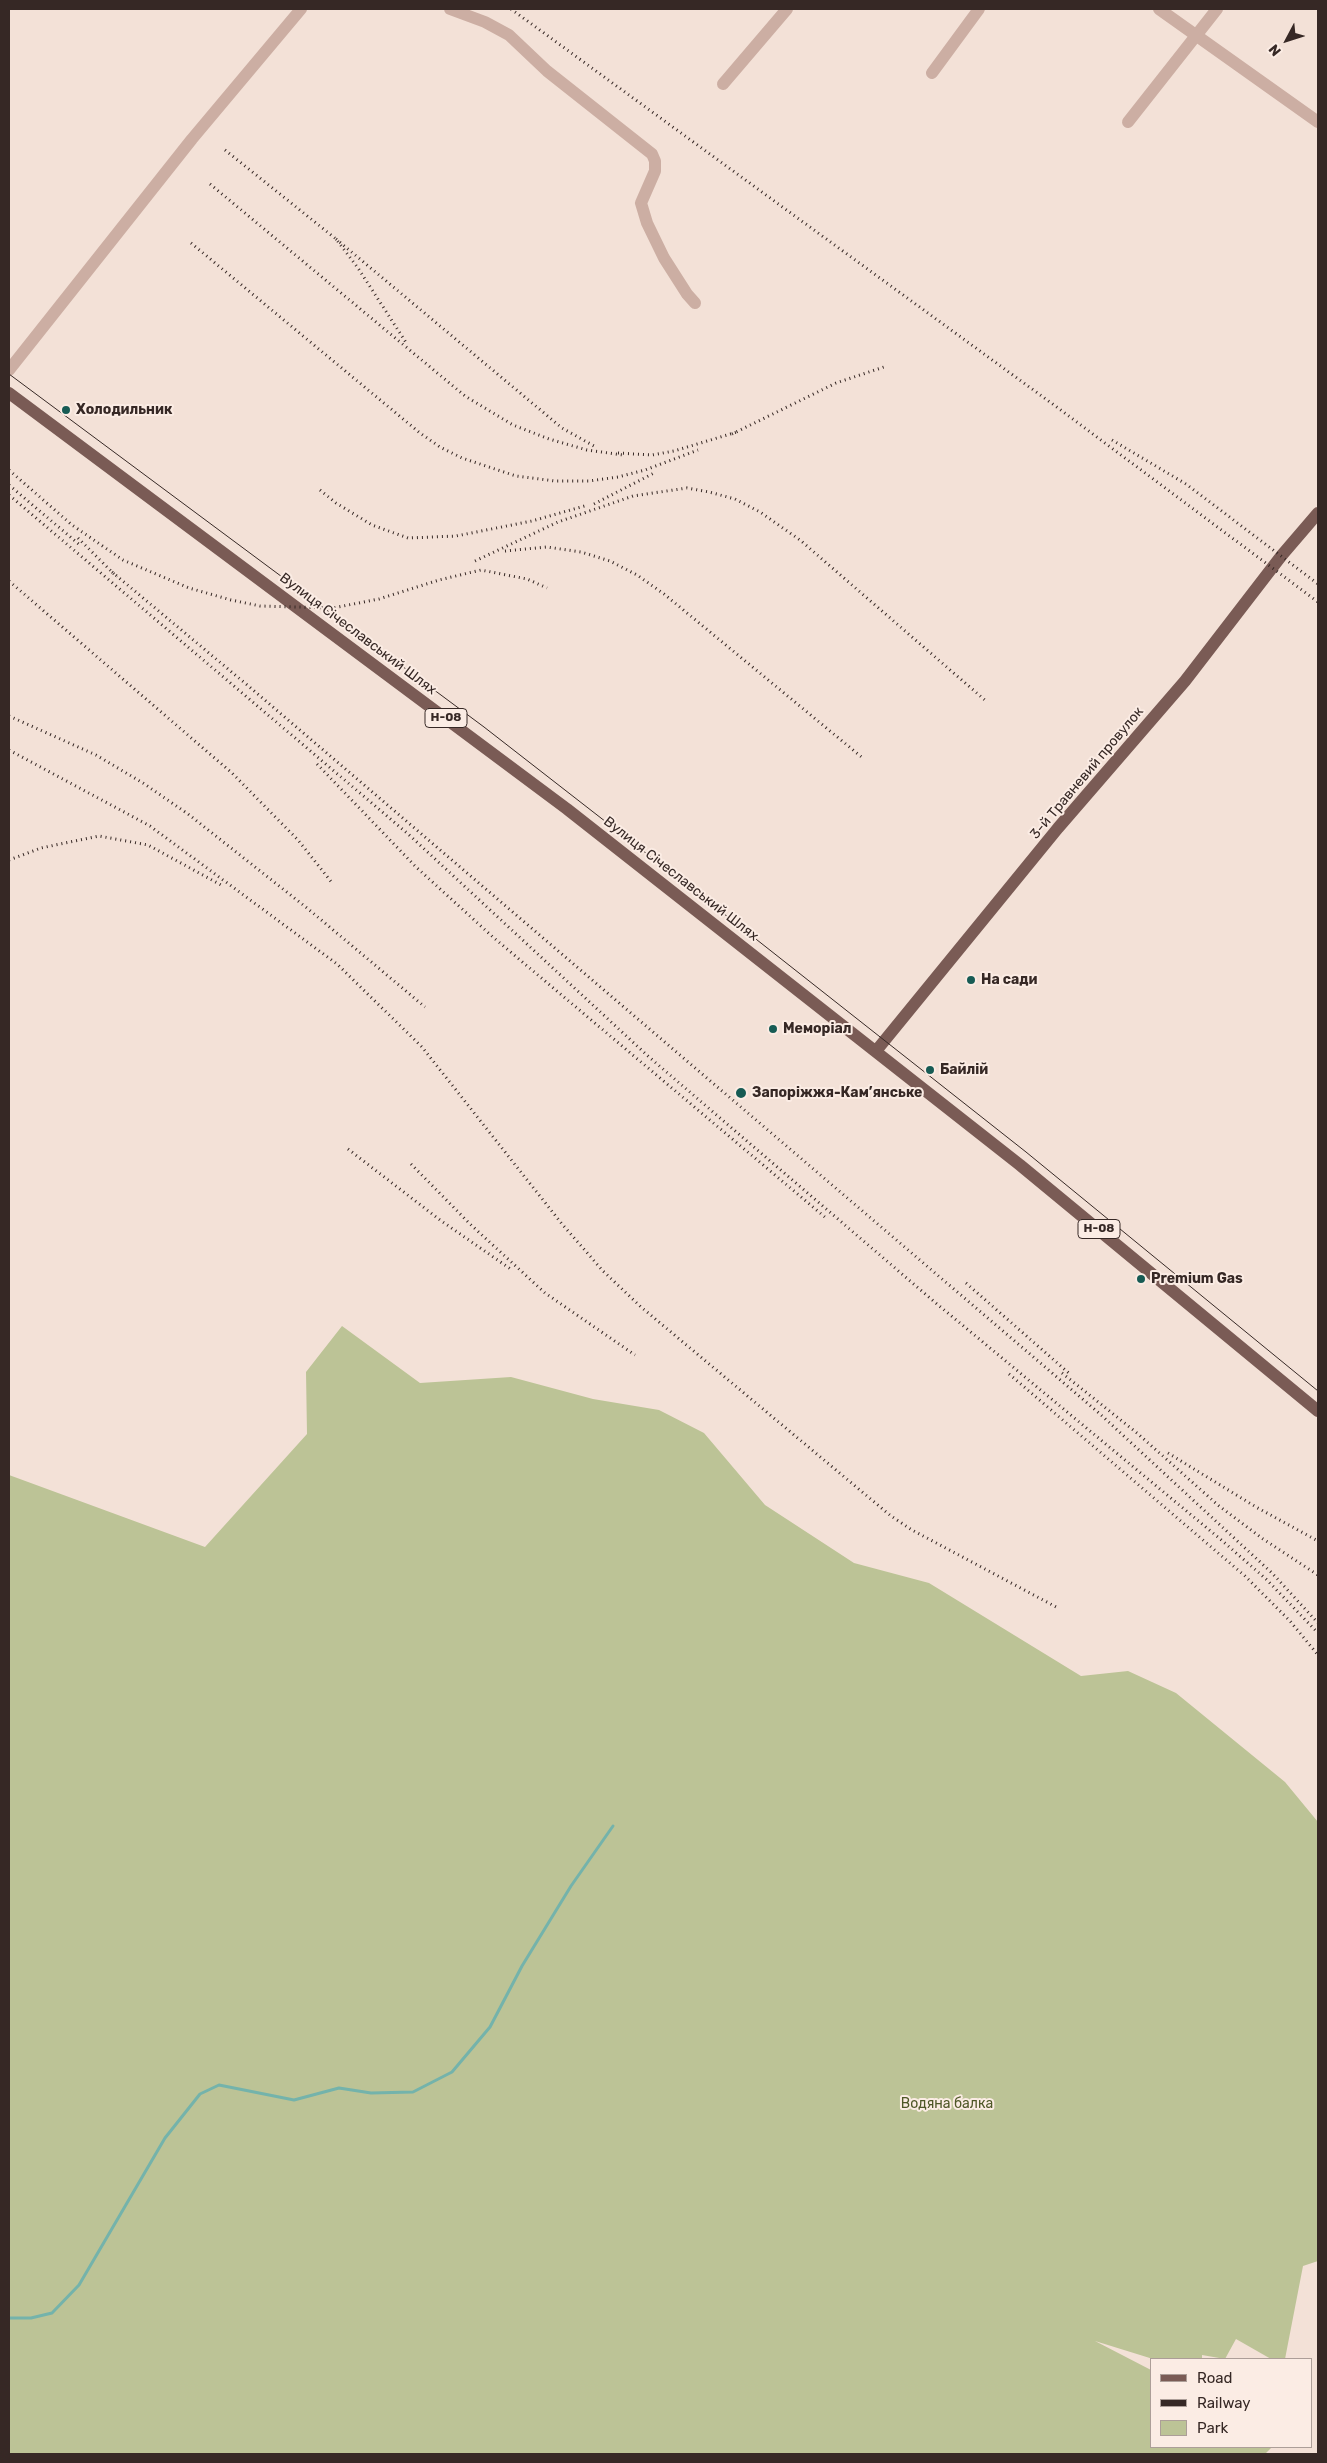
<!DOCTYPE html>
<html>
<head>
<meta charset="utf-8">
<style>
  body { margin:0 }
  #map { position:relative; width:1327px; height:2463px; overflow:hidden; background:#f3e1d7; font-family:Rubik,sans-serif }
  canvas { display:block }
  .frame { position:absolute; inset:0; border:10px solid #362825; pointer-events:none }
  .legend { position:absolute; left:1150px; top:2358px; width:162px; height:90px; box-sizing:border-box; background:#fbece4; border:1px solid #ac9e98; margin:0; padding:6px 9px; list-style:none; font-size:15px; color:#362825 }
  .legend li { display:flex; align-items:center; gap:10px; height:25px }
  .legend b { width:25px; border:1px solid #ac9e98 }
  .north { position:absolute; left:1262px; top:15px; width:50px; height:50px; -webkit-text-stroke:4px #fbece4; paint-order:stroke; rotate:230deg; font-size:14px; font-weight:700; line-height:20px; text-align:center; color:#362825 }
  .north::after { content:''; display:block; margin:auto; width:18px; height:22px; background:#362825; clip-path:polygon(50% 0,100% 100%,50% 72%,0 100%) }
</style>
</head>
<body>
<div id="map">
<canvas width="1327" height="2463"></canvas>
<div class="frame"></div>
<ul class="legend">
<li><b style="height:6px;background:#7a5b55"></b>Road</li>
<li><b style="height:6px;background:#362825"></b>Railway</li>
<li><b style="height:14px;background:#bcc396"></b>Park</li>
</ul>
<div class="north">N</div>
</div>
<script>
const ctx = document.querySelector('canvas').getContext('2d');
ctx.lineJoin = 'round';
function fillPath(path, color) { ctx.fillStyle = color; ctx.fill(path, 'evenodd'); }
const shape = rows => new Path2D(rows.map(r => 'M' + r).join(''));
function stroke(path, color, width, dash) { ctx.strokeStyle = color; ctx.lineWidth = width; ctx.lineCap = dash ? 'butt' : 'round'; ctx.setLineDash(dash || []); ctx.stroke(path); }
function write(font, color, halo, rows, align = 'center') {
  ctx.font = font + ' Rubik,sans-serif'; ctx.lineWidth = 4; ctx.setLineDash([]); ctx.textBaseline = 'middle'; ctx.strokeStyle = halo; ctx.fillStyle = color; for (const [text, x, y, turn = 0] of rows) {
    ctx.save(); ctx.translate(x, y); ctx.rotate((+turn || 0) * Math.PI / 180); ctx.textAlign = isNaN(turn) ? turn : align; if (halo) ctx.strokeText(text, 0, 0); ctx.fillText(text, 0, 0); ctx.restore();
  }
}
fillPath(shape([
  [342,1326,420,1383,511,1377,593,1399,659,1410,704,1433,765,1505,854,1563,929,1583,1081,1676,1128,1671,1176,1693,1285,1782,1318,1822,1318,2261,1303,2266,1285,2359,1271,2359,1236,2339,1225,2359,1202,2355,1202,2359,1153,2359,1095,2341,1151,2370,1151,2447,1272,2447,1265,2454,9,2454,9,1475,205,1547,307,1434,306,1372]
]), '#bcc396');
stroke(shape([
  [9,2318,31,2318,52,2313,79,2285,165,2138,200,2094,219,2085,294,2100,339,2088,371,2093,413,2092,452,2072,490,2027,522,1966,571,1886,613,1826]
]), '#74b3ab', 3);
stroke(shape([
  [450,9,485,22,509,35,547,71,652,154,655,161,655,171,641,203,647,223,664,258,687,294,695,303],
  [1159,9,1318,122],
  [932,73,979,9],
  [723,84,787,9],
  [1128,122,1217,9],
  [9,370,192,139,301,9]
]), '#ccaea3', 12);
stroke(shape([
  [9,393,567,809,1020,1165,1318,1411],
  [876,1051,1058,828,1185,681,1282,555,1318,513]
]), '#7a5b55', 12);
stroke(shape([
  [9,374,484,727,714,906,1026,1152,1318,1391]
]), '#362825', 1);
stroke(shape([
  [511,9,1054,405,1318,602],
  [225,150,336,239,358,268,407,344],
  [210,184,465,396,513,425,549,439,587,450,623,455],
  [336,239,562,428,594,446],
  [191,243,420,433,440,447,462,458,516,476,555,481,589,481,618,477,645,470,698,450],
  [732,434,836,383,884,367],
  [1112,440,1186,484,1318,584],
  [618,453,652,455,674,451,737,432],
  [9,470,72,525,123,560,189,588,231,600,260,606,333,608,379,599,439,580,481,570,527,579,547,588],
  [9,485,81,546],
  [320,490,336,503,372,525,408,538,456,536,532,521,588,505],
  [9,495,407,833,649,1057,937,1304,1219,1538,1266,1579,1318,1633],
  [594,504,656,472],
  [78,538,117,577],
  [505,551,547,547,581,552,610,561,637,575,664,594,864,759],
  [475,561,558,522,633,496,687,488,709,492,735,499,760,512,800,540,986,701],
  [112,572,246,684,1100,1414,1272,1573,1318,1623],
  [9,581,232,773,298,840,333,884],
  [9,716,96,755,143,783,188,814,307,908,425,1007],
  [9,750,150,826,337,964,422,1047,562,1224,603,1271,641,1307,891,1516,912,1530,1058,1608],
  [317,764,416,867,494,938,826,1218],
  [9,860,41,848,99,836,148,845,221,885],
  [348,1149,440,1220,512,1270],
  [411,1164,470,1224,545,1293,635,1355],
  [966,1283,1071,1375],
  [1062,1373,1137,1433,1219,1506,1263,1539,1318,1575],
  [1009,1374,1245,1576,1290,1621,1318,1655],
  [1168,1453,1256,1507,1318,1541]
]), '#362825', 3, [1, 4]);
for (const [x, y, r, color] of [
  [66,410,5,"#175b54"],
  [971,980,5,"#175b54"],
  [773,1029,5,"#175b54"],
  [930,1070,5,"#175b54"],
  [741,1093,6,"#175b54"],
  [1141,1279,5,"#175b54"]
]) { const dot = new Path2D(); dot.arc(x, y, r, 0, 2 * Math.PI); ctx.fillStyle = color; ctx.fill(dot); stroke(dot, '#fbece4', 2); }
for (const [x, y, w] of [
  [446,718,42],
  [1099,1229,42]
]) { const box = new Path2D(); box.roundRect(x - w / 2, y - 9.5, w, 19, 4); ctx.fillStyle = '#fbece4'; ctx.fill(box); stroke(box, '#362825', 1); }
write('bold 12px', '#362825', null, [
  ["Н-08",446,718],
  ["Н-08",1099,1229]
]);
write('bold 14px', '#362825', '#fbece4', [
  ["Холодильник",76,410],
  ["На сади",981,980],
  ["Меморіал",783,1029],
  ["Байлій",940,1070],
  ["Запоріжжя-Кам’янське",752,1093],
  ["Premium Gas",1151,1279]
], 'left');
write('14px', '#362825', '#fbece4', [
  ["Вулиця Січеславський Шлях",358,634,37],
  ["3-й Травневий провулок",1087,773,-50],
  ["Вулиця Січеславський Шлях",681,879,38]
]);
write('14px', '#4e5727', '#fbece4', [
  ["Водяна балка",947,2104]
]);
</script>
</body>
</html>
